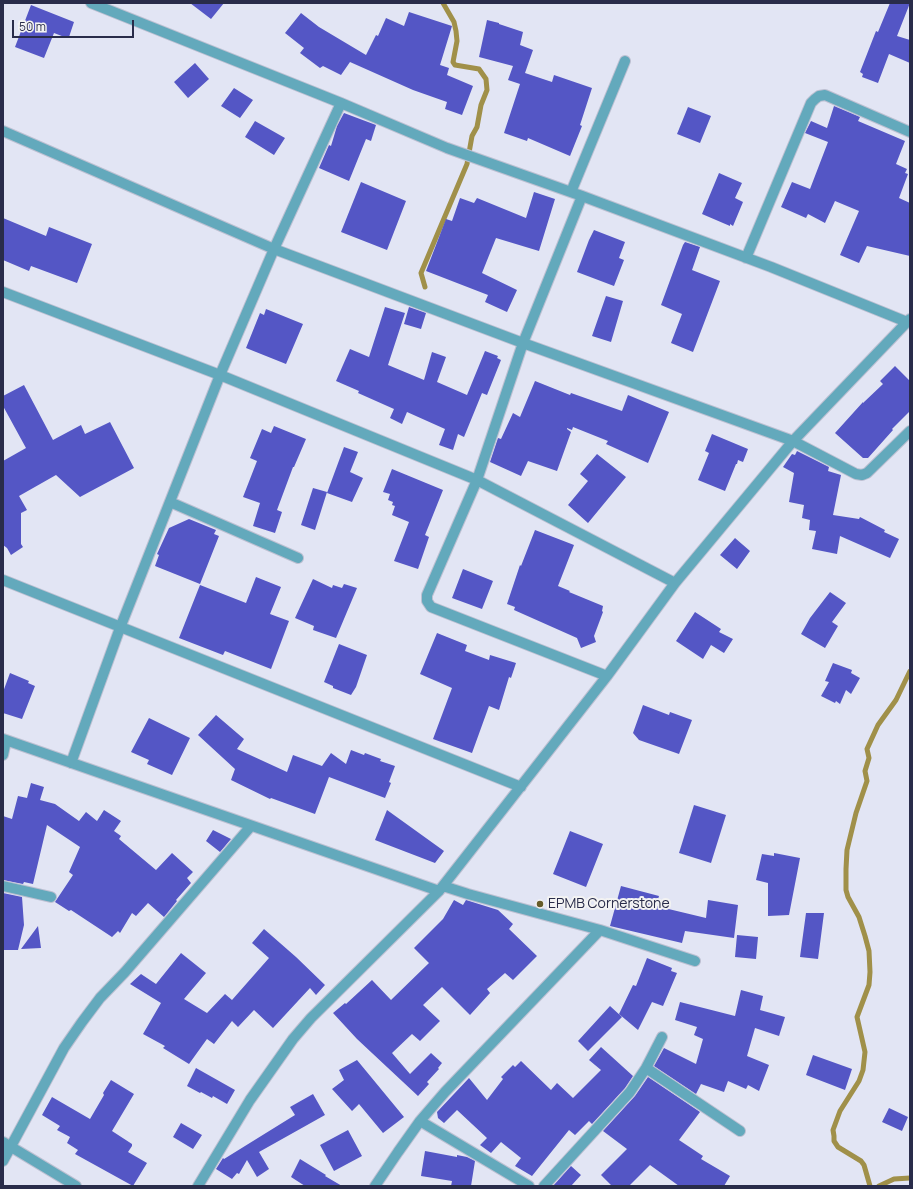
<!DOCTYPE html>
<html>
<head>
<meta charset="utf-8">
<style>
  body { margin:0 }
  #map { position:relative; width:913px; height:1189px; overflow:hidden; background:#e2e5f4; font-family:Manrope,sans-serif }
  canvas { display:block }
  .frame { position:absolute; inset:0; border:4px solid #292c4a; pointer-events:none }
  .scale { position:absolute; left:12px; top:20px; width:122px; height:18px; box-sizing:border-box; border:2px solid #292c4a; border-top:0; padding-left:5px; font-size:12px; line-height:14px; white-space:nowrap; color:#292c4a; -webkit-text-stroke:3px #f3f3f3; paint-order:stroke }
</style>
</head>
<body>
<div id="map">
<canvas width="913" height="1189"></canvas>
<div class="frame"></div>
<div class="scale">50 m</div>
</div>
<script>
const ctx = document.querySelector('canvas').getContext('2d');
ctx.lineJoin = 'round';
const shape = rows => new Path2D(rows.map(r => 'M' + r).join(''));
function stroke(path, color, width, dash) { ctx.strokeStyle = color; ctx.lineWidth = width; ctx.lineCap = dash ? 'butt' : 'round'; ctx.setLineDash(dash || []); ctx.stroke(path); }
function fillPath(path, color) { ctx.fillStyle = color; ctx.fill(path, 'evenodd'); }
function write(font, color, halo, rows, align = 'center') {
  ctx.font = font + ' Manrope,sans-serif'; ctx.lineWidth = 4; ctx.setLineDash([]); ctx.textBaseline = 'middle'; ctx.strokeStyle = halo; ctx.fillStyle = color; for (const [text, x, y, turn = 0] of rows) {
    ctx.save(); ctx.translate(x, y); ctx.rotate((+turn || 0) * Math.PI / 180); ctx.textAlign = isNaN(turn) ? turn : align; if (halo) ctx.strokeText(text, 0, 0); ctx.fillText(text, 0, 0); ctx.restore();
  }
}
stroke(shape([
  [425,287,421,273,467,164,472,136,477,127,481,105,487,90,486,79,479,69,455,65,453,62,457,41,456,31,454,22,443,3],
  [870,1186,864,1165,861,1161,838,1147,834,1141,834,1136,833,1130,840,1111,859,1081,863,1070,865,1052,857,1017,869,985,870,972,869,951,865,936,859,917,848,897,846,890,846,869,847,850,856,813,867,781,865,771,869,758,867,749,878,725,896,700,910,671],
  [879,1186,894,1179,910,1178]
]), '#a09049', 5);
fillPath(shape([
  [190,3,224,3,211,19],
  [890,3,910,3,897,36,910,40,910,63,889,54,878,83,862,77,863,74,860,72,876,31,878,32],
  [31,5,74,22,69,37,67,36,67,38,54,33,44,58,15,47],
  [409,12,452,26,440,65,449,68,447,75,473,86,462,115,445,109,447,102,413,90,350,62,341,75,323,66,320,68,300,53,304,48,285,33,301,13,319,27,366,55,376,35,378,36,386,18,404,26],
  [487,20,499,23,499,24,523,32,520,45,533,50,525,73,552,82,554,75,592,88,580,125,582,126,570,156,528,138,527,141,504,133,520,84,508,80,513,66,479,57],
  [195,63,209,79,188,98,174,82],
  [234,88,253,100,240,118,221,106],
  [834,106,860,117,858,121,905,141,896,164,907,169,905,173,908,174,899,198,910,203,910,256,867,246,859,263,840,255,859,211,835,201,825,223,808,214,806,218,781,207,792,182,810,189,828,142,805,133,811,121,827,128],
  [688,107,711,116,700,143,677,134],
  [344,113,376,125,371,141,366,139,349,181,319,168,329,145,331,146,337,126],
  [255,121,285,138,274,155,245,137],
  [719,173,742,183,735,198,743,202,733,226,730,224,730,226,702,214],
  [361,182,406,201,387,250,341,232],
  [534,192,555,199,539,251,496,238,482,273,517,290,507,312,485,302,488,295,426,271,446,219,452,221,460,198,474,203,477,198,526,218],
  [3,218,46,236,49,227,92,244,77,283,31,266,29,271,3,260],
  [594,230,625,242,619,258,624,260,614,286,577,272,589,240],
  [685,242,700,247,692,270,720,281,693,352,671,343,682,314,661,305,683,245],
  [606,296,623,301,611,342,592,336],
  [385,307,405,313,388,365,424,380,432,352,446,357,437,382,467,395,485,351,498,356,497,358,501,360,487,395,482,393,464,437,458,434,453,450,439,445,445,429,407,412,402,424,390,418,394,409,358,393,359,391,336,381,350,349,369,357],
  [409,307,426,313,421,329,404,324],
  [266,309,303,324,286,364,246,348,260,313,264,315],
  [895,366,910,381,910,411,892,429,893,430,868,458,863,458,835,433,863,402,863,403,883,384,880,381],
  [535,381,570,395,571,393,622,411,628,395,669,412,648,463,606,444,608,441,573,427,572,430,567,428,567,429,571,432,557,471,528,461,521,476,490,462,498,438,501,439,513,413,520,417],
  [24,385,53,440,81,425,85,434,110,422,134,468,80,497,56,475,19,496,27,510,21,513,21,544,23,547,11,555,7,548,3,545,3,461,26,448,3,406,3,396],
  [274,426,306,439,294,467,293,467,277,510,282,512,275,533,253,526,260,503,243,497,257,461,250,458,262,429,271,433],
  [712,434,748,449,743,462,738,460,737,464,736,464,725,491,698,480,709,453,705,451],
  [344,447,358,452,350,472,363,478,352,502,327,493],
  [797,451,829,467,828,471,841,475,833,515,859,519,860,517,885,530,884,532,899,539,890,558,840,536,837,554,812,549,816,531,809,530,810,520,802,518,804,505,789,502,794,473,783,467,792,454,795,455],
  [597,454,626,477,588,523,568,505,588,481,580,474],
  [392,469,443,490,425,535,429,537,418,569,394,561,409,522,392,515,395,506,392,505,393,502,388,500,390,494,383,492],
  [313,488,327,492,315,530,301,525],
  [189,519,216,530,214,534,219,536,200,584,155,566,159,555,157,554,169,528],
  [535,530,574,545,558,586,570,591,569,592,603,606,602,611,603,612,594,636,596,642,581,648,577,638,514,610,515,607,507,604,520,565,521,566],
  [735,538,750,551,737,569,720,555],
  [463,569,493,581,482,609,452,598],
  [256,577,281,587,270,614,289,621,271,669,225,651,223,655,179,638,200,585,246,603],
  [313,579,332,588,333,585,342,588,344,584,357,588,336,638,313,630,314,626,295,618],
  [830,592,846,603,832,622,838,626,825,648,801,634,810,618],
  [695,612,721,629,719,632,733,639,724,653,711,645,703,659,676,641],
  [437,633,467,645,465,651,489,660,490,655,516,663,511,678,509,677,499,710,489,706,472,753,433,739,452,688,420,674],
  [339,644,367,655,356,687,351,695,333,688,333,686,324,682],
  [833,663,852,670,851,673,860,678,851,694,846,690,840,704,836,701,835,703,821,696,829,682,825,681],
  [10,673,29,681,28,683,35,686,22,719,3,713,3,692],
  [643,705,669,715,670,712,692,720,679,754,639,740,633,733],
  [216,715,244,739,237,749,287,772,293,755,322,766,331,753,346,764,351,750,364,755,365,753,381,759,380,761,395,766,389,782,391,783,385,798,329,777,315,814,271,798,270,799,231,780,235,769,198,735],
  [149,718,190,738,172,775,147,764,149,760,131,752],
  [31,783,44,787,40,800,55,804,79,821,86,812,97,821,104,810,121,821,114,831,121,836,119,839,156,870,172,853,193,872,187,878,191,883,176,900,177,901,164,917,148,903,136,916,132,913,120,933,118,931,112,937,71,910,69,911,55,902,73,875,69,872,80,847,47,825,33,884,24,882,23,884,3,880,3,816,12,819,18,796,27,798],
  [694,805,726,815,711,863,679,853],
  [387,810,444,851,435,863,375,840],
  [213,830,231,839,220,852,206,841],
  [570,831,603,844,586,887,553,874],
  [774,853,800,858,789,915,768,916,768,883,756,880,762,854,774,856],
  [621,886,659,896,656,906,706,918,708,900,738,905,734,938,685,931,682,943,610,926],
  [3,893,22,897,24,925,18,950,3,950],
  [454,900,463,905,466,900,498,910,513,924,509,929,537,956,513,980,505,973,487,989,490,993,470,1015,442,987,423,1005,440,1021,420,1041,412,1034,392,1053,410,1074,431,1053,442,1063,438,1068,439,1069,427,1082,429,1084,418,1096,357,1039,333,1013,345,1003,346,1004,372,980,391,1000,429,963,414,948,443,919],
  [806,913,824,913,818,959,800,957],
  [38,926,41,948,21,949],
  [264,929,296,957,325,985,316,995,310,988,273,1028,254,1010,238,1027,232,1021,214,1044,207,1039,189,1064,163,1048,165,1046,143,1034,161,1003,130,984,141,974,156,984,181,953,206,973,184,999,207,1013,225,994,232,1000,269,958,252,943],
  [737,935,758,937,756,959,735,957],
  [647,958,672,968,671,971,677,973,663,1006,652,1002,638,1030,619,1014,633,985,636,986],
  [741,990,763,996,760,1010,785,1017,779,1036,755,1028,747,1056,769,1065,759,1091,748,1085,746,1089,728,1081,724,1092,701,1084,696,1094,654,1066,664,1048,696,1064,703,1039,694,1035,697,1027,675,1020,680,1002,735,1016],
  [610,1006,622,1017,588,1051,578,1041],
  [601,1047,633,1076,625,1088,592,1124,589,1121,575,1135,569,1130,532,1176,515,1166,521,1158,501,1142,491,1153,480,1145,487,1138,457,1110,444,1123,438,1118,437,1112,469,1078,487,1100,503,1079,501,1077,513,1065,515,1067,521,1061,551,1090,557,1083,573,1098,601,1070,589,1060],
  [813,1055,852,1069,845,1090,806,1075],
  [357,1060,404,1117,383,1133,359,1104,352,1111,332,1089,344,1080,339,1070],
  [196,1068,235,1090,227,1104,213,1096,212,1098,201,1092,200,1093,187,1086],
  [648,1077,700,1112,679,1140,703,1156,701,1159,730,1176,724,1186,679,1186,650,1165,629,1186,612,1186,601,1175,627,1149,603,1131,635,1096],
  [111,1080,134,1094,112,1131,132,1144,132,1146,128,1152,147,1163,133,1186,75,1154,78,1150,67,1143,70,1137,57,1130,60,1126,42,1115,52,1097,90,1119,104,1095,103,1093],
  [313,1094,325,1115,259,1152,269,1169,257,1177,247,1160,239,1174,237,1173,232,1179,216,1169,223,1158,224,1159,295,1115,290,1107],
  [889,1108,908,1117,902,1131,882,1122],
  [181,1123,202,1135,193,1149,173,1137],
  [348,1130,362,1156,334,1171,320,1145],
  [425,1151,457,1157,457,1155,467,1157,475,1161,471,1186,451,1186,452,1181,421,1176],
  [300,1159,326,1175,325,1176,342,1186,305,1186,291,1177],
  [571,1166,581,1175,571,1186,553,1186]
]), '#5456c5');
const minor = shape([
  [91,3,341,103,447,148,582,196,771,267,907,322],
  [3,131,274,249,523,343,793,441,856,474,862,475,867,473,910,431],
  [571,192,625,61],
  [582,196,523,343,477,480,427,595,427,601,431,607,607,676],
  [746,258,811,103,815,99,819,96,825,95,910,132],
  [3,292,220,375,477,480,675,583],
  [170,502,298,558],
  [3,580,521,787],
  [3,739,439,891],
  [3,755,6,741],
  [71,763,120,628,220,375,274,249,341,103],
  [3,886,51,897],
  [443,886,468,894,600,930,695,961],
  [646,1068,740,1131],
  [420,1121,529,1186],
  [3,1142,76,1186],
  [3,1161,64,1048,82,1022,100,998,125,972,251,826],
  [198,1186,250,1100,293,1039,311,1018,439,891,607,676,675,583,793,441,910,319],
  [375,1186,398,1152,420,1121,445,1092,600,930],
  [544,1186,630,1092,646,1068,662,1037]
]);
stroke(minor, '#bdc0d2', 12);
stroke(minor, '#63a9bc', 10);
for (const [x, y, r, color] of [
  [540,904,4,"#665b28"]
]) { const dot = new Path2D(); dot.arc(x, y, r, 0, 2 * Math.PI); ctx.fillStyle = color; ctx.fill(dot); stroke(dot, '#f3f3f3', 1.5); }
write('14px', '#292c4a', '#f3f3f3', [
  ["EPMB Cornerstone",548,904]
], 'left');
</script>
</body>
</html>
